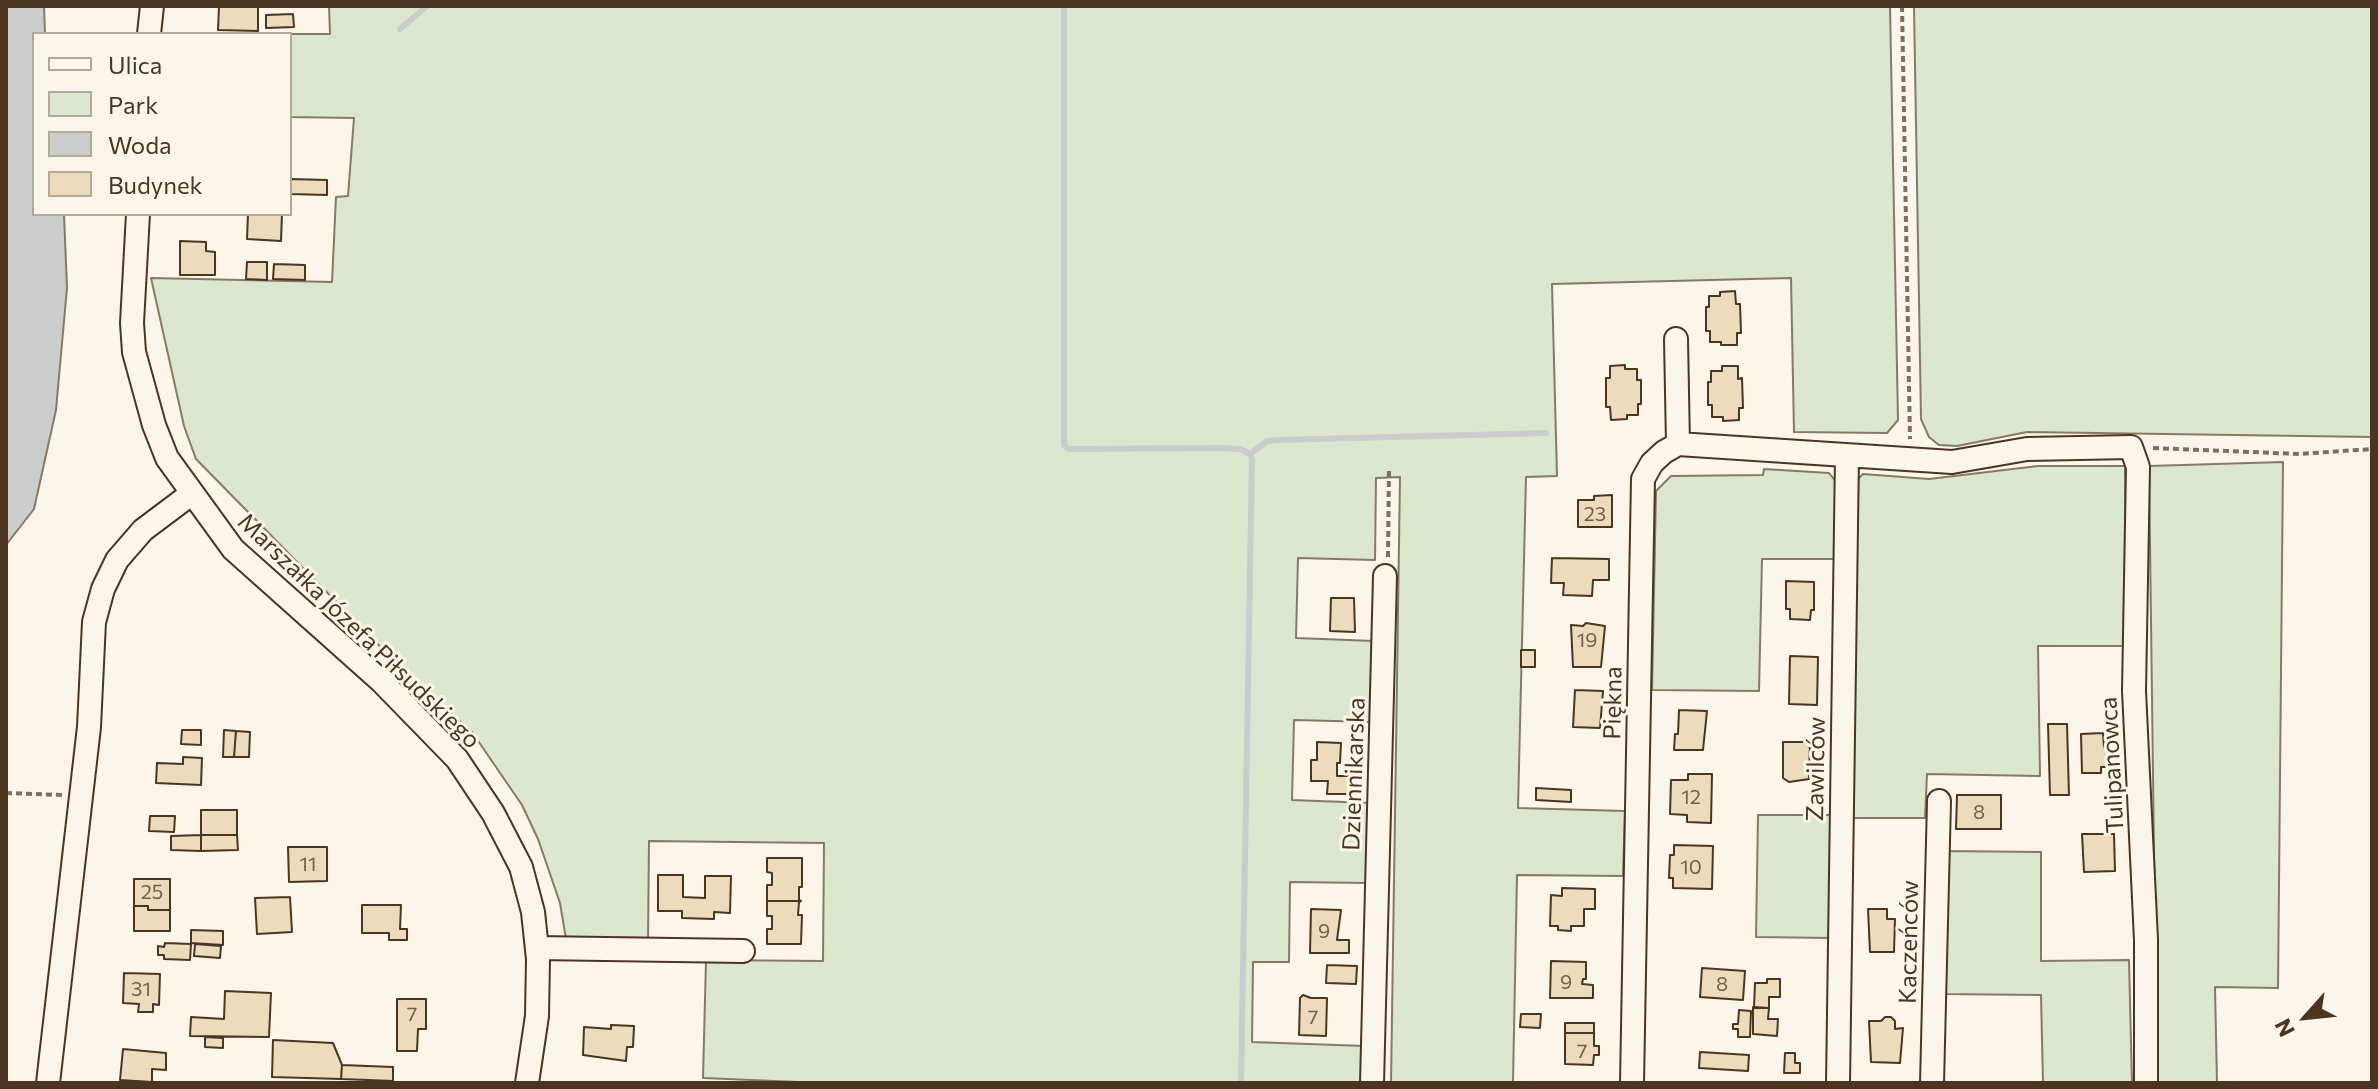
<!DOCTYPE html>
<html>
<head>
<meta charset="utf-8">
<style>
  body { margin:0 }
  #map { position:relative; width:2378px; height:1089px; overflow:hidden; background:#fbf6e9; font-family:Commissioner,sans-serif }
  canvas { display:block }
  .frame { position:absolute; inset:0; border:8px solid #4a3520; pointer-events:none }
  .legend { position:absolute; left:32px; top:32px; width:260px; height:184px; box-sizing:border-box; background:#fbf6e9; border:2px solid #b4a999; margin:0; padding:10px 14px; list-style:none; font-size:24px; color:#4a3520 }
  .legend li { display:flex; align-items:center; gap:16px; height:40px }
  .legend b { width:40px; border:2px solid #b4a999 }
  .north { position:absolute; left:2266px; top:977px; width:80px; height:80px; -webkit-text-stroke:6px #fbf6e9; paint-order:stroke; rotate:243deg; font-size:22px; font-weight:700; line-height:32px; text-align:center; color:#4a3520 }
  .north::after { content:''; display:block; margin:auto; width:28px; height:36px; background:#4a3520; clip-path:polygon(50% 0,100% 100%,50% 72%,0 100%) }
</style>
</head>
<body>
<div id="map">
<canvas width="2378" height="1089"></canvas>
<div class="frame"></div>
<ul class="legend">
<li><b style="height:10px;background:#fbf6e9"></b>Ulica</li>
<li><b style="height:22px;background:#dce7d0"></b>Park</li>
<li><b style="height:22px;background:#c9cecd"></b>Woda</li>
<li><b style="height:22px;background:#ecdcbc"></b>Budynek</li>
</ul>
<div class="north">N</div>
</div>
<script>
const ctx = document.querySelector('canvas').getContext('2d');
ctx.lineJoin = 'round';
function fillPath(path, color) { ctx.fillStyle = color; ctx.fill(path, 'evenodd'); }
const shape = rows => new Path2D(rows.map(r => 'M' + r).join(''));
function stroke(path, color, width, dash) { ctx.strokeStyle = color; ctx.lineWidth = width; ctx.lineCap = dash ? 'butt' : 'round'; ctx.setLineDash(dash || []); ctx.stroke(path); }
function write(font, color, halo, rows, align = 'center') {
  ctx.font = font + ' Commissioner,sans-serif'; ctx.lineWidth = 6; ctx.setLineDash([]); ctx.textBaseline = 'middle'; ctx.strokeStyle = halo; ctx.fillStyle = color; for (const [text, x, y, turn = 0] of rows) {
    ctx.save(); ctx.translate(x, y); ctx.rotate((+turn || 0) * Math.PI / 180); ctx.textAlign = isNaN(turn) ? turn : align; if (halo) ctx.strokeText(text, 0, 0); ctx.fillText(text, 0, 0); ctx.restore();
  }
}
const green = shape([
  [329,6,1890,6,1898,420,1887,433,1794,432,1791,278,1552,284,1557,476,1526,477,1518,808,1625,811,1623,876,1517,875,1513,1083,1391,1083,1400,477,1376,478,1375,560,1298,558,1296,638,1374,641,1373,722,1294,720,1292,800,1371,803,1369,883,1290,882,1289,962,1253,962,1252,1042,1365,1046,1365,1083,823,1083,703,1078,706,960,823,961,824,843,649,841,648,943,566,939,560,903,538,839,522,805,472,732,410,677,196,459,184,426,151,278,332,282,336,197,348,196,354,118,290,117,290,34,276,34,330,34,329,6],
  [1914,6,2372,6,2372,437,2027,432,1957,446,1939,445,1929,437,1921,419,1914,6],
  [2283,462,2278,988,2215,987,2217,1083,2157,1083,2149,466,2283,462],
  [2038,466,2125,466,2126,646,2038,646,2040,776,1927,774,1925,818,1852,818,1854,483,1863,474,1929,479,2038,466],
  [1764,469,1829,473,1837,483,1837,559,1762,559,1759,691,1652,690,1656,491,1671,476,1763,475,1764,469],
  [1758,815,1832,815,1830,938,1756,937,1758,815],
  [1942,851,2041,852,2041,961,2129,960,2132,1083,2043,1083,2041,995,1941,994,1942,851]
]);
fillPath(green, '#dce7d0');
stroke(green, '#887966', 2);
const water = shape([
  [6,6,44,6,45,34,34,34,34,214,64,214,67,288,56,410,34,509,6,545,6,6]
]);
fillPath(water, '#c9cecd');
stroke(water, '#887966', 2);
stroke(shape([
  [1064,6,1064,445,1068,449,1223,448,1240,449,1250,454],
  [400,29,427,6],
  [1250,454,1267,441,1278,440,1546,433],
  [1241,1083,1252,459,1250,454]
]), '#c9cecd', 6);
const building = shape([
  [219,6,258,6,258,31,218,30,219,6],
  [293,14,294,27,266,28,266,15,293,14],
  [290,179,327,180,327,195,290,194,290,179],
  [248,214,282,214,281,241,247,239,248,214],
  [180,241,206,242,206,251,215,252,215,275,180,275,180,241],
  [247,262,267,262,267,280,246,279,247,262],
  [274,264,305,265,305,280,273,279,274,264],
  [1735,291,1736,304,1740,304,1741,333,1737,333,1737,345,1721,345,1721,342,1710,342,1710,331,1706,331,1706,307,1709,307,1709,296,1720,296,1720,292,1735,291],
  [1625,365,1625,369,1637,369,1637,380,1641,380,1641,404,1638,404,1638,415,1627,415,1627,419,1611,420,1610,407,1606,407,1606,378,1610,378,1610,366,1625,365],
  [1722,366,1738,366,1738,379,1742,378,1743,408,1739,408,1739,420,1723,421,1723,417,1712,417,1712,405,1708,405,1708,382,1711,382,1711,371,1722,371,1722,366],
  [1612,495,1612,527,1578,527,1578,500,1594,500,1594,496,1612,495],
  [1552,558,1609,559,1609,580,1593,580,1592,596,1563,595,1564,583,1551,583,1552,558],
  [1786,581,1814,582,1814,610,1811,610,1810,620,1790,619,1790,609,1786,609,1786,581],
  [1331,598,1354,598,1355,632,1330,631,1331,598],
  [1586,623,1605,626,1601,667,1573,667,1571,625,1583,626,1586,623],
  [1521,650,1535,650,1535,667,1521,667,1521,650],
  [1790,656,1818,657,1817,705,1789,704,1790,656],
  [1575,690,1603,691,1600,728,1573,727,1575,690],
  [1679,710,1707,711,1703,750,1674,750,1675,734,1678,734,1679,710],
  [2048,724,2067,724,2069,795,2050,795,2048,724],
  [182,730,201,730,201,745,181,744,182,730],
  [224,730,236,731,234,757,223,757,224,730],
  [236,731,250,732,249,757,234,757,236,731],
  [2103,733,2104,747,2111,750,2108,767,2101,767,2101,773,2082,773,2081,734,2103,733],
  [1317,742,1341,743,1340,763,1337,763,1337,776,1353,776,1352,794,1327,794,1328,781,1311,781,1311,760,1317,760,1317,742],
  [1783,742,1810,742,1809,779,1789,782,1783,778,1783,742],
  [183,757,202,758,201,785,156,783,157,763,183,764,183,757],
  [1688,774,1712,774,1711,823,1687,822,1687,815,1670,814,1671,780,1688,780,1688,774],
  [1536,788,1571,790,1571,802,1536,800,1536,788],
  [1957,795,2001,795,2001,829,1956,829,1957,795],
  [201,810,237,810,237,835,201,835,201,810],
  [150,816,175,816,174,832,149,831,150,816],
  [2082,834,2114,834,2115,871,2084,872,2082,834],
  [201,835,201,851,171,850,171,836,201,835],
  [201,835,237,835,238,850,201,851,201,835],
  [1674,845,1713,846,1712,889,1673,888,1673,878,1669,878,1670,855,1674,855,1674,845],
  [288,847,327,847,327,881,289,882,288,847],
  [767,858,802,858,802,887,799,887,799,900,801,901,767,901,767,885,772,885,772,873,767,872,767,858],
  [658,875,683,875,683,897,705,898,705,876,731,876,730,913,714,912,714,919,682,918,682,911,658,911,658,875],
  [134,879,170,879,170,910,148,910,148,906,134,906,134,879],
  [1562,888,1595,889,1595,909,1584,909,1584,926,1571,926,1571,931,1558,930,1558,926,1550,926,1551,895,1562,896,1562,888],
  [290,897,292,932,257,934,255,898,290,897],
  [767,901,801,901,799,902,798,915,802,915,801,944,767,944,767,929,772,929,772,916,767,916,767,901],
  [362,905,401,905,400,929,407,929,407,940,389,940,389,933,362,933,362,905],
  [134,906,148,906,148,910,170,910,170,931,134,931,134,906],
  [1311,909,1341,910,1337,940,1349,940,1349,953,1310,953,1311,909],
  [1868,909,1887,909,1887,919,1895,919,1894,952,1870,952,1868,909],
  [191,930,223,931,223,945,191,943,191,930],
  [165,943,191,944,190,960,164,959,164,955,158,955,158,946,164,947,165,943],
  [195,944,221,946,220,958,194,956,195,944],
  [1551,961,1586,962,1586,979,1583,979,1582,984,1593,985,1593,998,1550,998,1551,961],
  [1327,965,1357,966,1356,984,1326,983,1327,965],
  [1702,968,1745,971,1743,1000,1700,997,1702,968],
  [124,973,160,974,159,1005,153,1004,153,1012,138,1012,139,1004,123,1003,124,973],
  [1767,979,1780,979,1780,997,1769,997,1769,1008,1754,1008,1755,983,1767,983,1767,979],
  [225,991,271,993,269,1037,190,1036,191,1017,224,1019,225,991],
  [1303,995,1311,998,1327,998,1326,1036,1299,1035,1300,998,1303,995],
  [397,999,426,999,426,1029,418,1029,417,1051,397,1051,397,999],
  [1753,1007,1769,1008,1768,1019,1778,1019,1777,1036,1753,1034,1753,1007],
  [1739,1010,1751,1011,1750,1037,1738,1037,1738,1029,1733,1029,1733,1024,1738,1024,1739,1010],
  [1521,1014,1541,1014,1540,1028,1520,1027,1521,1014],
  [1885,1017,1891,1017,1895,1021,1895,1029,1903,1028,1900,1063,1871,1062,1869,1021,1881,1021,1885,1017],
  [1565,1023,1594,1023,1594,1033,1565,1033,1565,1023],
  [611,1025,634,1026,633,1047,627,1047,626,1061,583,1055,584,1027,611,1029,611,1025],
  [1565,1033,1594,1033,1594,1046,1599,1046,1599,1055,1594,1055,1593,1065,1565,1064,1565,1033],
  [205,1037,223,1038,223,1048,205,1047,205,1037],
  [273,1040,333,1043,342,1065,341,1079,272,1077,273,1040],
  [123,1049,166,1053,166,1070,152,1069,152,1082,120,1080,123,1049],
  [1700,1052,1749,1055,1748,1071,1699,1068,1700,1052],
  [1785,1053,1795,1053,1795,1063,1800,1063,1800,1073,1784,1073,1785,1053],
  [342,1065,393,1067,393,1081,341,1079,342,1065]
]);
fillPath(building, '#ecdcbc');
stroke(building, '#4a3520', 2);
const minor = shape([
  [149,34,152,6],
  [138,214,132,323,134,352,154,425,167,458,233,549,381,681,457,759,493,813,521,867,533,912,538,959,537,1016,527,1083],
  [1676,339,1678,444],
  [1678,444,1952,462,2027,449,2131,447,2138,467,2134,691,2146,940,2146,1083],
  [537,948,743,951],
  [48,1083,89,727,94,622,103,589,117,560,143,530,191,494],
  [1372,1083,1385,576],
  [1632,1083,1643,479,1652,463,1664,452,1678,444],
  [1838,1083,1847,456],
  [1932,1083,1939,801]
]);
stroke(minor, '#4a3520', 26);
stroke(shape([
  [1902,6,1910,439],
  [2153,448,2299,454,2372,449],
  [1388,557,1389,468],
  [6,793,62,795]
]), '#7f6f5c', 4, [6, 4]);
stroke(minor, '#fbf6e9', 22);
write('20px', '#725f47', null, [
  ["23",1595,514],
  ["19",1587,640],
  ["12",1691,797],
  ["8",1979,812],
  ["11",308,864],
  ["10",1691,867],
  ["25",152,892],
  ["9",1324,931],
  ["9",1566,982],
  ["8",1722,984],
  ["31",141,989],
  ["7",412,1014],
  ["7",1313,1017],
  ["7",1582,1051]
]);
write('24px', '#4a3520', '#fbf6e9', [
  ["Marszałka Józefa Piłsudskiego",359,631,44],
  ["Piękna",1613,703,-89],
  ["Tulipanowca",2112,765,-93],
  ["Zawilców",1816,769,-89],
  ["Dziennikarska",1354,774,-88],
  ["Kaczeńców",1909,942,-89]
]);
</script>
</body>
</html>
